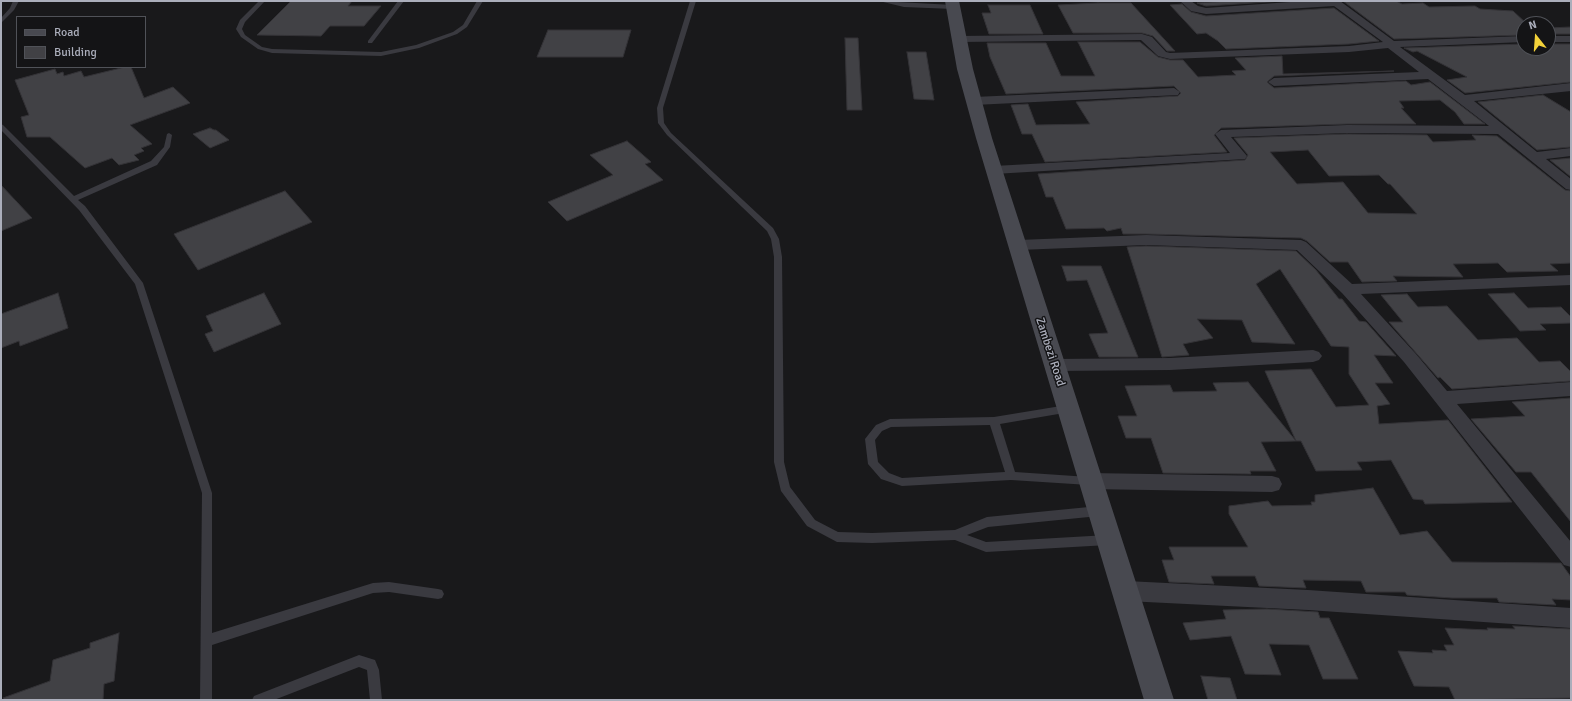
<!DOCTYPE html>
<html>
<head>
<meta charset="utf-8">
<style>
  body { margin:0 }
  #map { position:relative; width:1572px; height:701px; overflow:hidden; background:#19191b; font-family:Signika,sans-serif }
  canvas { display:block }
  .frame { position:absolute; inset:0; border:2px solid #abaebb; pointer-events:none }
  .legend { position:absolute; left:16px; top:16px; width:130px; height:52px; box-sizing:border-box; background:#141416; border:1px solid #505258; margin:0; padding:5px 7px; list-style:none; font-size:12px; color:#abaebb }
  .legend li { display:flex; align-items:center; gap:8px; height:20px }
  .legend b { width:20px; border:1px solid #505258 }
  .north { position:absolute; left:1516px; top:16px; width:40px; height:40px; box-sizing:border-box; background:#141416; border:1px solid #505258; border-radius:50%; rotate:343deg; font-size:11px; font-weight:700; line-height:16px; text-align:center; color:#abaebb }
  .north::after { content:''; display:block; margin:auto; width:14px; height:18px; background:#f3d139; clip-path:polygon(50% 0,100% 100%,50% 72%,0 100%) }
</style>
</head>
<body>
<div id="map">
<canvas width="1572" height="701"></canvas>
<div class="frame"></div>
<ul class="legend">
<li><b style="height:5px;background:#484950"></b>Road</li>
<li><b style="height:11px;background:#414145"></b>Building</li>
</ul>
<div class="north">N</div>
</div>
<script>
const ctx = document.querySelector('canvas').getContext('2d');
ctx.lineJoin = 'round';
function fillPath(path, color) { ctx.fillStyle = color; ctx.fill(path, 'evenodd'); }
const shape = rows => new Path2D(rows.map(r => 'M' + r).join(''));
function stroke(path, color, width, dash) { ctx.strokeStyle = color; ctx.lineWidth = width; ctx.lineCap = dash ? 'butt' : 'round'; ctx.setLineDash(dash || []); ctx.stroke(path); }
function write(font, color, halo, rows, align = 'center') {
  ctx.font = font + ' Signika,sans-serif'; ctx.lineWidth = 3; ctx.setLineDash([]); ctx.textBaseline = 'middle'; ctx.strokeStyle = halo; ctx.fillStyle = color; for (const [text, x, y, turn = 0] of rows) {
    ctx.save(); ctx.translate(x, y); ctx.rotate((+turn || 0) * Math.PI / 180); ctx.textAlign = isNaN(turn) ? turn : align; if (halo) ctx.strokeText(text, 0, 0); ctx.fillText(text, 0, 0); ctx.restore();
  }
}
const building = shape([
  [291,1,352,1,348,6,381,6,364,26,330,26,321,36,257,35,291,1],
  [1227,1,1283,1,1206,6,1197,3,1227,1],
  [1343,1,1396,1,1402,4,1423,3,1429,7,1475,6,1480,9,1513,11,1527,24,1524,24,1524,35,1394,39,1343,1],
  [1098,3,1131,3,1175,51,1167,51,1153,36,1142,33,1073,33,1058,5,1098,3],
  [1182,4,1191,12,1206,16,1334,8,1379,41,1349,44,1226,49,1218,41,1206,33,1197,34,1170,5,1182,4],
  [988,5,1030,5,1043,34,989,34,982,13,991,13,988,5],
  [1571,27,1571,34,1548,34,1548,28,1571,27],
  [548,30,631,30,623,57,537,57,548,30],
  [845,38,858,38,862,110,847,110,845,38],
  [1078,42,1140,42,1158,57,1170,60,1183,60,1198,77,1236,75,1232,71,1246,70,1235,58,1282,56,1283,74,1394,71,1274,76,1267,82,1274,88,1406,81,1411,85,1430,82,1485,124,1464,124,1455,112,1440,100,1399,101,1404,108,1401,108,1416,124,1347,124,1221,128,1214,135,1227,152,1045,162,1032,134,1022,134,1011,105,1028,104,1036,125,1090,124,1076,102,1178,96,1181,93,1174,86,1006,94,990,57,987,43,1046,43,1061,76,1095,76,1078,42],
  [1524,44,1524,48,1548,48,1548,44,1571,44,1571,82,1465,93,1447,80,1467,77,1417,51,1413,52,1404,48,1524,44],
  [907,52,926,52,934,100,914,99,907,52],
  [125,67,131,67,144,98,173,87,190,103,130,125,152,144,141,148,144,151,134,155,139,160,119,165,112,158,85,168,50,137,27,137,21,117,29,115,15,80,55,69,57,74,63,72,64,76,81,71,84,77,125,67],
  [1543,95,1571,112,1571,147,1537,150,1478,102,1543,95],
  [210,128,214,130,216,130,229,140,210,148,193,134,210,128],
  [1347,134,1427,135,1433,142,1476,140,1472,135,1497,136,1565,190,1571,191,1571,263,1550,264,1558,271,1507,272,1498,263,1453,264,1463,277,1393,276,1397,281,1362,282,1348,262,1330,262,1307,241,1301,238,1146,234,1123,234,1121,228,1107,231,1104,228,1066,229,1053,197,1046,197,1038,174,1245,160,1248,155,1234,138,1347,134],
  [1308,150,1329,176,1379,175,1388,184,1390,184,1417,214,1368,213,1343,182,1297,184,1270,152,1308,150],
  [627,141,651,162,645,164,663,180,567,221,548,202,613,175,590,155,627,141],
  [1571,158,1571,177,1550,160,1571,158],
  [1,185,32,218,1,231,1,185],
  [285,191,312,222,198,270,174,234,285,191],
  [1146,246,1296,251,1316,270,1339,299,1342,299,1359,321,1366,322,1396,356,1374,355,1393,383,1375,383,1390,404,1377,406,1379,424,1448,420,1512,502,1425,504,1423,500,1413,499,1391,460,1357,462,1362,470,1316,471,1301,441,1296,441,1265,371,1311,369,1336,407,1369,405,1349,374,1349,347,1331,346,1280,269,1256,284,1295,344,1252,342,1242,320,1197,319,1213,338,1183,344,1189,355,1162,357,1127,247,1146,246],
  [1062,266,1101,266,1138,357,1099,357,1089,334,1108,333,1087,280,1067,281,1062,266],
  [58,293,68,328,20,346,19,341,1,348,1,314,58,293],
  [264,293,281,324,214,352,205,334,213,331,206,316,264,293],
  [1514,293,1528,308,1561,307,1571,317,1571,323,1540,324,1546,330,1520,331,1488,294,1514,293],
  [1407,294,1418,307,1447,306,1478,340,1517,338,1539,362,1560,361,1571,372,1571,381,1452,389,1440,377,1438,378,1389,322,1403,322,1381,295,1407,294],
  [1248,382,1296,441,1261,442,1276,471,1250,471,1251,474,1163,473,1151,438,1126,438,1118,416,1137,416,1125,386,1170,385,1173,392,1217,391,1213,383,1248,382],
  [1571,398,1571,522,1531,472,1516,472,1471,419,1525,416,1512,402,1571,398],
  [1373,488,1400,535,1427,531,1452,562,1561,563,1571,577,1571,600,1552,599,1556,605,1499,602,1497,598,1452,598,1407,595,1405,592,1366,592,1361,581,1303,580,1306,588,1259,586,1255,576,1211,576,1214,584,1169,582,1162,560,1174,560,1169,547,1248,547,1229,514,1229,506,1268,501,1272,506,1312,505,1311,502,1315,502,1315,495,1373,488],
  [1267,609,1318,612,1320,618,1329,618,1358,679,1323,679,1309,645,1269,644,1281,675,1245,674,1231,636,1190,640,1183,623,1226,619,1223,610,1267,609],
  [1513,626,1571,629,1571,698,1455,700,1449,687,1414,686,1398,651,1433,653,1432,650,1447,651,1444,645,1454,645,1445,628,1488,630,1487,628,1515,629,1513,626],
  [119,633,114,681,104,684,103,700,4,700,3,698,50,681,53,660,90,648,90,643,119,633],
  [1201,676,1230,678,1237,700,1208,700,1201,676]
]);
fillPath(building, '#414145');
stroke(building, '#343337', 1);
fillPath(shape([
  [13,1,19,1,14,10,1,23,1,18,10,8,13,1],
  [259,1,265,1,245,22,242,29,245,35,262,47,272,49,381,52,416,45,453,32,463,25,477,1,483,1,467,27,457,34,419,48,381,56,272,53,258,49,241,37,236,29,240,20,259,1],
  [398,1,404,1,372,43,368,43,368,41,398,1],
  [690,1,696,1,663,108,664,123,671,133,773,228,779,239,782,257,784,462,790,487,815,520,838,532,872,533,955,530,987,517,1099,506,1103,508,1104,511,1103,514,1099,516,988,527,967,535,986,542,1108,535,1112,537,1113,540,1112,543,1108,545,986,552,955,540,872,543,837,542,807,526,781,491,774,462,774,257,771,239,767,231,667,135,658,123,657,108,690,1],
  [879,1,953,5,956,7,953,9,904,7,879,1],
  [1,124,3,125,74,196,151,161,164,147,167,134,169,133,172,135,170,147,157,165,78,200,85,206,143,283,212,493,212,633,373,583,389,582,438,589,442,590,444,594,442,598,438,599,389,592,373,593,212,645,212,700,200,700,202,493,135,284,79,210,1,130,1,124],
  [1067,405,1070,406,1072,409,1070,412,1000,424,1015,472,1089,477,1093,478,1094,481,1093,484,1089,485,1011,480,902,486,881,479,868,464,865,439,876,425,890,419,994,417,1067,405],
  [990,425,1005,472,902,478,889,473,878,462,875,440,882,431,891,427,990,425],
  [359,655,375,660,379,670,382,700,370,700,367,670,359,667,274,700,252,700,254,696,359,655]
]), '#3a3a40');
fillPath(shape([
  [1180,1,1191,1,1198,6,1206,8,1304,1,1340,1,1394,41,1524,36,1524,42,1400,47,1465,95,1571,83,1571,91,1474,101,1537,152,1571,148,1571,156,1546,159,1571,179,1571,190,1566,189,1498,134,1347,133,1231,137,1247,156,1245,159,994,174,989,173,987,170,989,167,994,166,1230,153,1215,134,1221,130,1347,125,1489,126,1428,79,1274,86,1268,82,1274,78,1419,72,1388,48,1349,52,1170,59,1158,56,1141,40,959,42,953,39,959,36,1142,34,1152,37,1166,52,1170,53,1349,46,1383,42,1334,6,1206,14,1191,11,1180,1],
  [1548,36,1571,36,1571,42,1548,42,1548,36],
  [1174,88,1180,92,1178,95,974,105,968,101,974,97,1174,88],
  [1146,235,1301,240,1306,242,1352,284,1571,275,1571,285,1361,294,1416,354,1447,391,1571,382,1571,396,1457,404,1571,542,1571,567,1564,565,1404,362,1342,293,1297,250,1146,245,1018,250,1013,248,1011,245,1013,242,1018,240,1146,235],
  [1313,350,1319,352,1322,356,1319,360,1313,362,1170,370,1054,371,1048,369,1045,365,1048,361,1054,359,1170,358,1313,350],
  [1089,473,1272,476,1279,478,1282,484,1279,490,1272,492,1089,489,1082,487,1079,481,1082,475,1089,473],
  [1126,581,1308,590,1571,608,1571,628,1308,610,1126,601,1118,598,1115,591,1118,584,1126,581]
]), '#3a3a40');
fillPath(shape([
  [945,1,959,1,973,69,992,138,1174,700,1144,700,976,138,957,69,945,1]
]), '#484950');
write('12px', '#abaebb', '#141416', [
  ["Zambezi Road",1050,352,72]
]);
</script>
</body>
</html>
